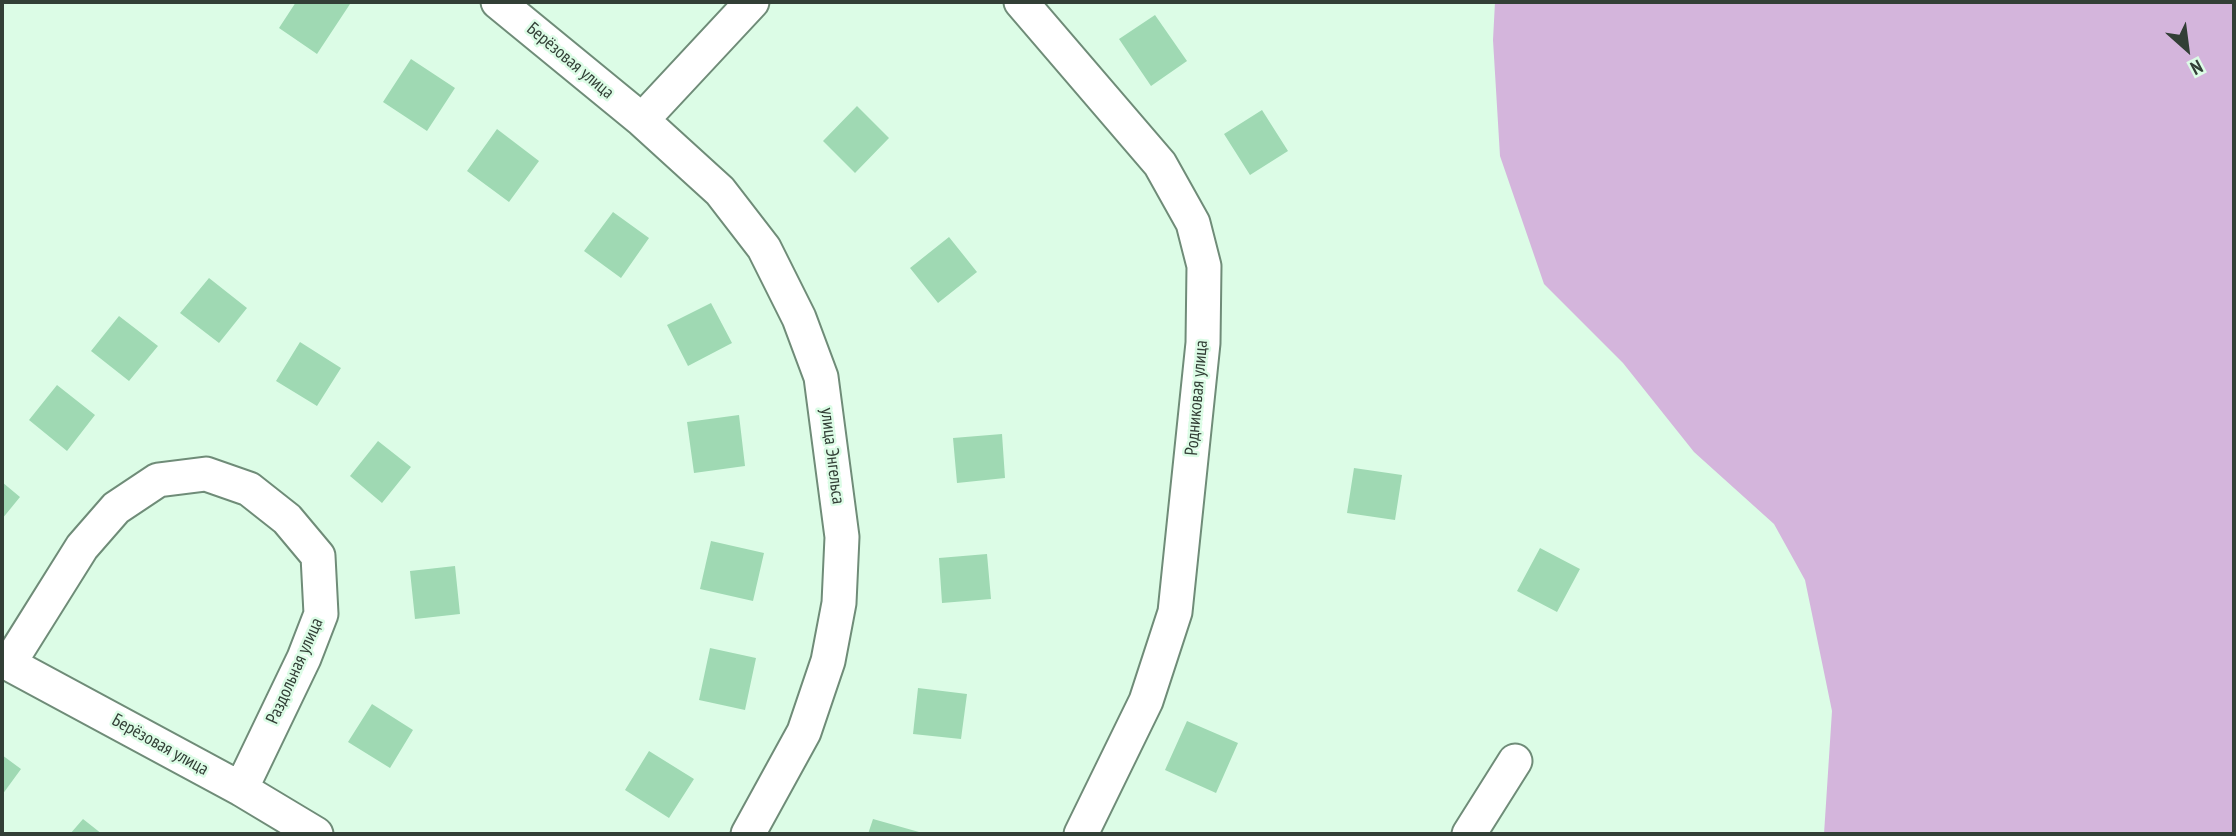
<!DOCTYPE html>
<html>
<head>
<meta charset="utf-8">
<style>
  body { margin:0 }
  #map { position:relative; width:2236px; height:836px; overflow:hidden; background:#dcfce6; font-family:"PT Sans Narrow",sans-serif }
  canvas { display:block }
  .frame { position:absolute; inset:0; border:4px solid #323f36; pointer-events:none }
  .north { position:absolute; left:2152px; top:14px; width:70px; height:70px; -webkit-text-stroke:5px #dcfce6; paint-order:stroke; rotate:152deg; font-size:19px; font-weight:700; line-height:28px; text-align:center; color:#323f36 }
  .north::after { content:''; display:block; margin:auto; width:24px; height:32px; background:#323f36; clip-path:polygon(50% 0,100% 100%,50% 72%,0 100%) }
</style>
</head>
<body>
<div id="map">
<canvas width="2236" height="836"></canvas>
<div class="frame"></div>
<div class="north">N</div>
</div>
<script>
const ctx = document.querySelector('canvas').getContext('2d');
ctx.lineJoin = 'round';
function fillPath(path, color) { ctx.fillStyle = color; ctx.fill(path, 'evenodd'); }
const shape = rows => new Path2D(rows.map(r => 'M' + r).join(''));
function stroke(path, color, width, dash) { ctx.strokeStyle = color; ctx.lineWidth = width; ctx.lineCap = dash ? 'butt' : 'round'; ctx.setLineDash(dash || []); ctx.stroke(path); }
function write(font, color, halo, rows, align = 'center') {
  ctx.font = font + ' "PT Sans Narrow",sans-serif'; ctx.lineWidth = 5; ctx.setLineDash([]); ctx.textBaseline = 'middle'; ctx.strokeStyle = halo; ctx.fillStyle = color; for (const [text, x, y, turn = 0] of rows) {
    ctx.save(); ctx.translate(x, y); ctx.rotate((+turn || 0) * Math.PI / 180); ctx.textAlign = isNaN(turn) ? turn : align; if (halo) ctx.strokeText(text, 0, 0); ctx.fillText(text, 0, 0); ctx.restore();
  }
}
fillPath(shape([
  [1495,2,2234,2,2234,834,1824,834,1832,711,1805,580,1774,524,1694,452,1623,363,1544,284,1500,156,1493,40]
]), '#d4b5dc');
fillPath(shape([
  [296,2,350,4,317,54,279,28],
  [1155,15,1187,61,1151,86,1119,39],
  [411,59,455,88,427,131,383,102],
  [857,106,889,138,855,173,823,141],
  [1262,110,1288,151,1250,175,1224,134],
  [497,129,539,161,509,202,467,171],
  [613,212,649,238,621,278,584,251],
  [949,237,977,272,938,303,910,268],
  [209,278,247,308,219,343,180,313],
  [711,303,732,343,688,366,667,325],
  [119,316,158,346,129,381,91,351],
  [300,342,341,368,317,406,276,381],
  [57,385,95,415,67,451,29,420],
  [739,415,745,466,694,473,687,422],
  [1002,434,1005,478,957,483,953,438],
  [378,441,411,467,382,503,350,476],
  [1354,468,1402,475,1395,520,1347,513],
  [2,482,20,497,2,519],
  [711,541,764,553,753,601,700,589],
  [1540,548,1580,569,1557,612,1517,591],
  [987,554,991,599,942,603,939,558],
  [455,566,460,614,415,619,410,571],
  [710,648,756,658,745,710,699,700],
  [918,688,967,694,961,739,913,734],
  [372,704,413,730,390,768,348,742],
  [1187,721,1238,743,1216,793,1165,770],
  [649,751,694,779,669,818,625,790],
  [2,755,21,769,2,795],
  [83,819,102,834,70,834],
  [873,819,919,832,918,834,868,834]
]), '#9fd9b3');
const minor = shape([
  [498,2,642,120,720,191,764,248,799,318,821,377,842,537,839,603,828,661,804,732,748,834],
  [1021,2,1160,164,1193,223,1204,266,1203,343,1175,612,1146,701,1081,834],
  [642,120,752,2],
  [2,660,241,789,316,834],
  [10,662,82,547,116,508,158,480,206,474,249,489,287,519,318,556,321,614,304,658,241,789],
  [1469,834,1515,761]
]);
stroke(minor, '#6f8c78', 37);
stroke(minor, '#fff', 33);
write('18px', '#323f36', '#dcfce6', [
  ["Берёзовая улица",570,61,40],
  ["Родниковая улица",1197,398,-85],
  ["улица Энгельса",832,456,83],
  ["Раздольная улица",295,671,-66],
  ["Берёзовая улица",160,745,29]
]);
</script>
</body>
</html>
